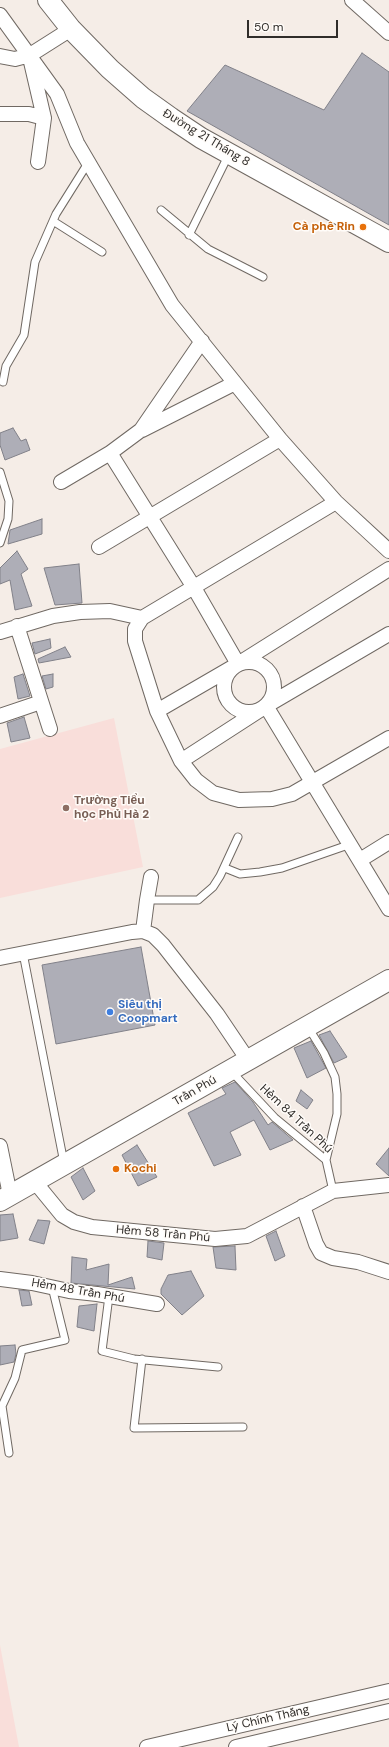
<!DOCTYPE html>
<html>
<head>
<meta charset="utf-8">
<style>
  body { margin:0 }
  #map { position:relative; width:389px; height:1747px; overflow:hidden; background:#f5ede7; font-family:"DM Sans",sans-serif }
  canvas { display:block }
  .scale { position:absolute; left:247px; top:20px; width:91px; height:18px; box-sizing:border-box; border:2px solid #302d2a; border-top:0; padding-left:5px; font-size:12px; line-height:14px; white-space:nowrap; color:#302d2a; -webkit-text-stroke:3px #fffcf9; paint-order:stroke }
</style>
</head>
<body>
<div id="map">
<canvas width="389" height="1747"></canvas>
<div class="scale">50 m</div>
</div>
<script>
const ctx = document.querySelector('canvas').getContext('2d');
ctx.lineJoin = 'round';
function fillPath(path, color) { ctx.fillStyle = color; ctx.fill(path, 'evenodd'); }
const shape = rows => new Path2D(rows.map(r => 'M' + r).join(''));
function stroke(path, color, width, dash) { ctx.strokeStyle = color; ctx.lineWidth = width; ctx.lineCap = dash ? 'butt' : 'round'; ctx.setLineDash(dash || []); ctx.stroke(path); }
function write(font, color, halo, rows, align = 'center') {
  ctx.font = font + ' "DM Sans",sans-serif'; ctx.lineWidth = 3; ctx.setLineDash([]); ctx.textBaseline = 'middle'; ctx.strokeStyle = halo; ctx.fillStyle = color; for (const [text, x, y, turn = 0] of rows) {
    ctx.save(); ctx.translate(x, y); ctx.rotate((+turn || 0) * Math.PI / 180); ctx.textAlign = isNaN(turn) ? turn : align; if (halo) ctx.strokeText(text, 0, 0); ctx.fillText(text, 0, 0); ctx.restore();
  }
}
fillPath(shape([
  [114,718,143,867,0,898,0,749],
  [0,1645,19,1747,0,1747]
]), '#f9deda');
const building = shape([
  [362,53,389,72,389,225,187,111,225,65,324,110,362,53],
  [13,428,21,441,26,439,30,450,5,460,0,445,0,433,13,428],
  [42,519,42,534,8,544,10,530,42,519],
  [17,551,28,569,21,574,32,606,15,610,10,580,0,584,0,568,17,551],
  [79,564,82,603,55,605,44,568,79,564],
  [50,639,51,648,35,654,32,643,50,639],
  [65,647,71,657,39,663,38,659,65,647],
  [23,674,30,696,18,699,14,677,23,674],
  [53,674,53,687,46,689,42,676,53,674],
  [24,717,30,738,11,742,7,723,24,717],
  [141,947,155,1025,56,1044,42,965,141,947],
  [330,1031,347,1057,334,1063,319,1035,330,1031],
  [311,1041,326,1068,307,1078,294,1048,311,1041],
  [235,1082,253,1102,268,1125,272,1122,293,1140,270,1150,254,1120,230,1132,241,1155,214,1166,188,1113,226,1094,222,1088,235,1082],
  [301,1090,313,1100,307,1109,296,1101,301,1090],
  [137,1145,157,1177,138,1186,122,1155,137,1145],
  [389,1148,389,1176,376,1164,389,1148],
  [83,1168,95,1191,83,1200,71,1177,83,1168],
  [13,1214,18,1238,0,1241,0,1215,13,1214],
  [38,1220,50,1221,44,1244,29,1240,38,1220],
  [276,1231,285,1256,275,1261,266,1236,276,1231],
  [148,1241,164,1243,162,1260,147,1257,148,1241],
  [235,1246,236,1270,216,1268,213,1247,235,1246],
  [72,1257,87,1259,86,1270,109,1264,108,1285,132,1277,135,1289,71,1283,72,1257],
  [191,1271,204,1296,182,1315,161,1294,161,1289,168,1275,191,1271],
  [19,1290,29,1291,32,1305,22,1306,19,1290],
  [97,1304,94,1331,77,1327,79,1306,97,1304],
  [15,1345,16,1354,14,1362,0,1365,0,1346,15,1345]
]);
fillPath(building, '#aeaeb7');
stroke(building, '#818189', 1);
const service = shape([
  [161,210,208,249,263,277],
  [53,221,102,252],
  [189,235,229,154],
  [3,382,6,366,24,335,35,262,56,214,88,163],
  [0,472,9,501,8,519,0,543],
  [225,868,240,874,260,872,282,868,351,844],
  [147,900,198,900,213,887,220,876,238,837],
  [23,953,64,1163],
  [308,1027,324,1053,335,1077,337,1094,337,1114,326,1160,333,1191],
  [232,1072,275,1118,326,1160],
  [109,1296,102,1351,134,1359,218,1367],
  [142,1359,134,1428,243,1427],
  [9,1453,2,1406,15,1378,22,1350,65,1340,52,1287]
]);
const minor = shape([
  [352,0,389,33],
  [0,15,57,94,77,143,172,305,280,439,336,502,389,551],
  [0,56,15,59,30,55,71,29],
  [31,62,44,118],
  [0,114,29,114,44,118,38,162],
  [142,430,235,383],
  [110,453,193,586,238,664],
  [61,482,110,453,141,430,202,341],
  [336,502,142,618,135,629,135,641,157,711,181,761,196,780,213,793,239,800,272,799,292,794,389,738],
  [99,547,280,439],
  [17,626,50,729],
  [0,632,53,616,80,612,110,611,142,618],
  '224 687a25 25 0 1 1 50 0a25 25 0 1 1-50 0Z',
  [266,706,389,909],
  [157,711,238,664,389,569],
  [0,716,41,702],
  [181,761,266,706,389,634],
  [360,860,389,842],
  [143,931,147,900,151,877],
  [0,958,132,932,143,931,153,935,163,945,217,1014,248,1060],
  [0,1146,10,1195],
  [35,1182,62,1215,74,1222,92,1227,215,1239,247,1236,333,1191,389,1185],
  [303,1206,316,1244,321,1253,333,1258,358,1262,389,1272],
  [0,1279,32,1283,69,1291,97,1294,157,1304],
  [147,1747,389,1691],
  [236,1747,389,1711]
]);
const secondary = shape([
  [48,0,71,29,110,69,143,98,171,118,201,138,389,242],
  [0,1201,389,980]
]);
stroke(service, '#706963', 9);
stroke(minor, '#706963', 16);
stroke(secondary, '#706963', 22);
stroke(service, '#fff', 7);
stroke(minor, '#fff', 14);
stroke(secondary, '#fff', 20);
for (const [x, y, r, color] of [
  [363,227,4,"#e8710a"],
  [66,808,4,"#8d6e63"],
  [110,1012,4,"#3f7fe0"],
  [116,1169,4,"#e8710a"]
]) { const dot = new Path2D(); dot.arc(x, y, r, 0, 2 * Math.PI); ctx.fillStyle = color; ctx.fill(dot); stroke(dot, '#fffcf9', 1.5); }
write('12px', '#302d2a', '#fffcf9', [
  ["Đường 21 Tháng 8",206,138,31],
  ["Trần Phú",195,1091,-30],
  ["Hẻm 84 Trần Phú",296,1119,43],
  ["Hẻm 58 Trần Phú",163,1234,5],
  ["Hẻm 48 Trần Phú",78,1291,10],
  ["Lý Chính Thắng",268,1719,-13]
]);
write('bold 12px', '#c56008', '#fffcf9', [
  ["Cà phê Rin",355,227],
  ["Kochi",124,1169,"left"]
], 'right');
write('bold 12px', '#785e54', '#fffcf9', [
  ["Trường Tiểu",74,801],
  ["học Phủ Hà 2",74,815]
], 'left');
write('bold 12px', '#366cbe', '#fffcf9', [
  ["Siêu thị",118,1005],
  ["Coopmart",118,1019]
], 'left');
</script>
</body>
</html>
